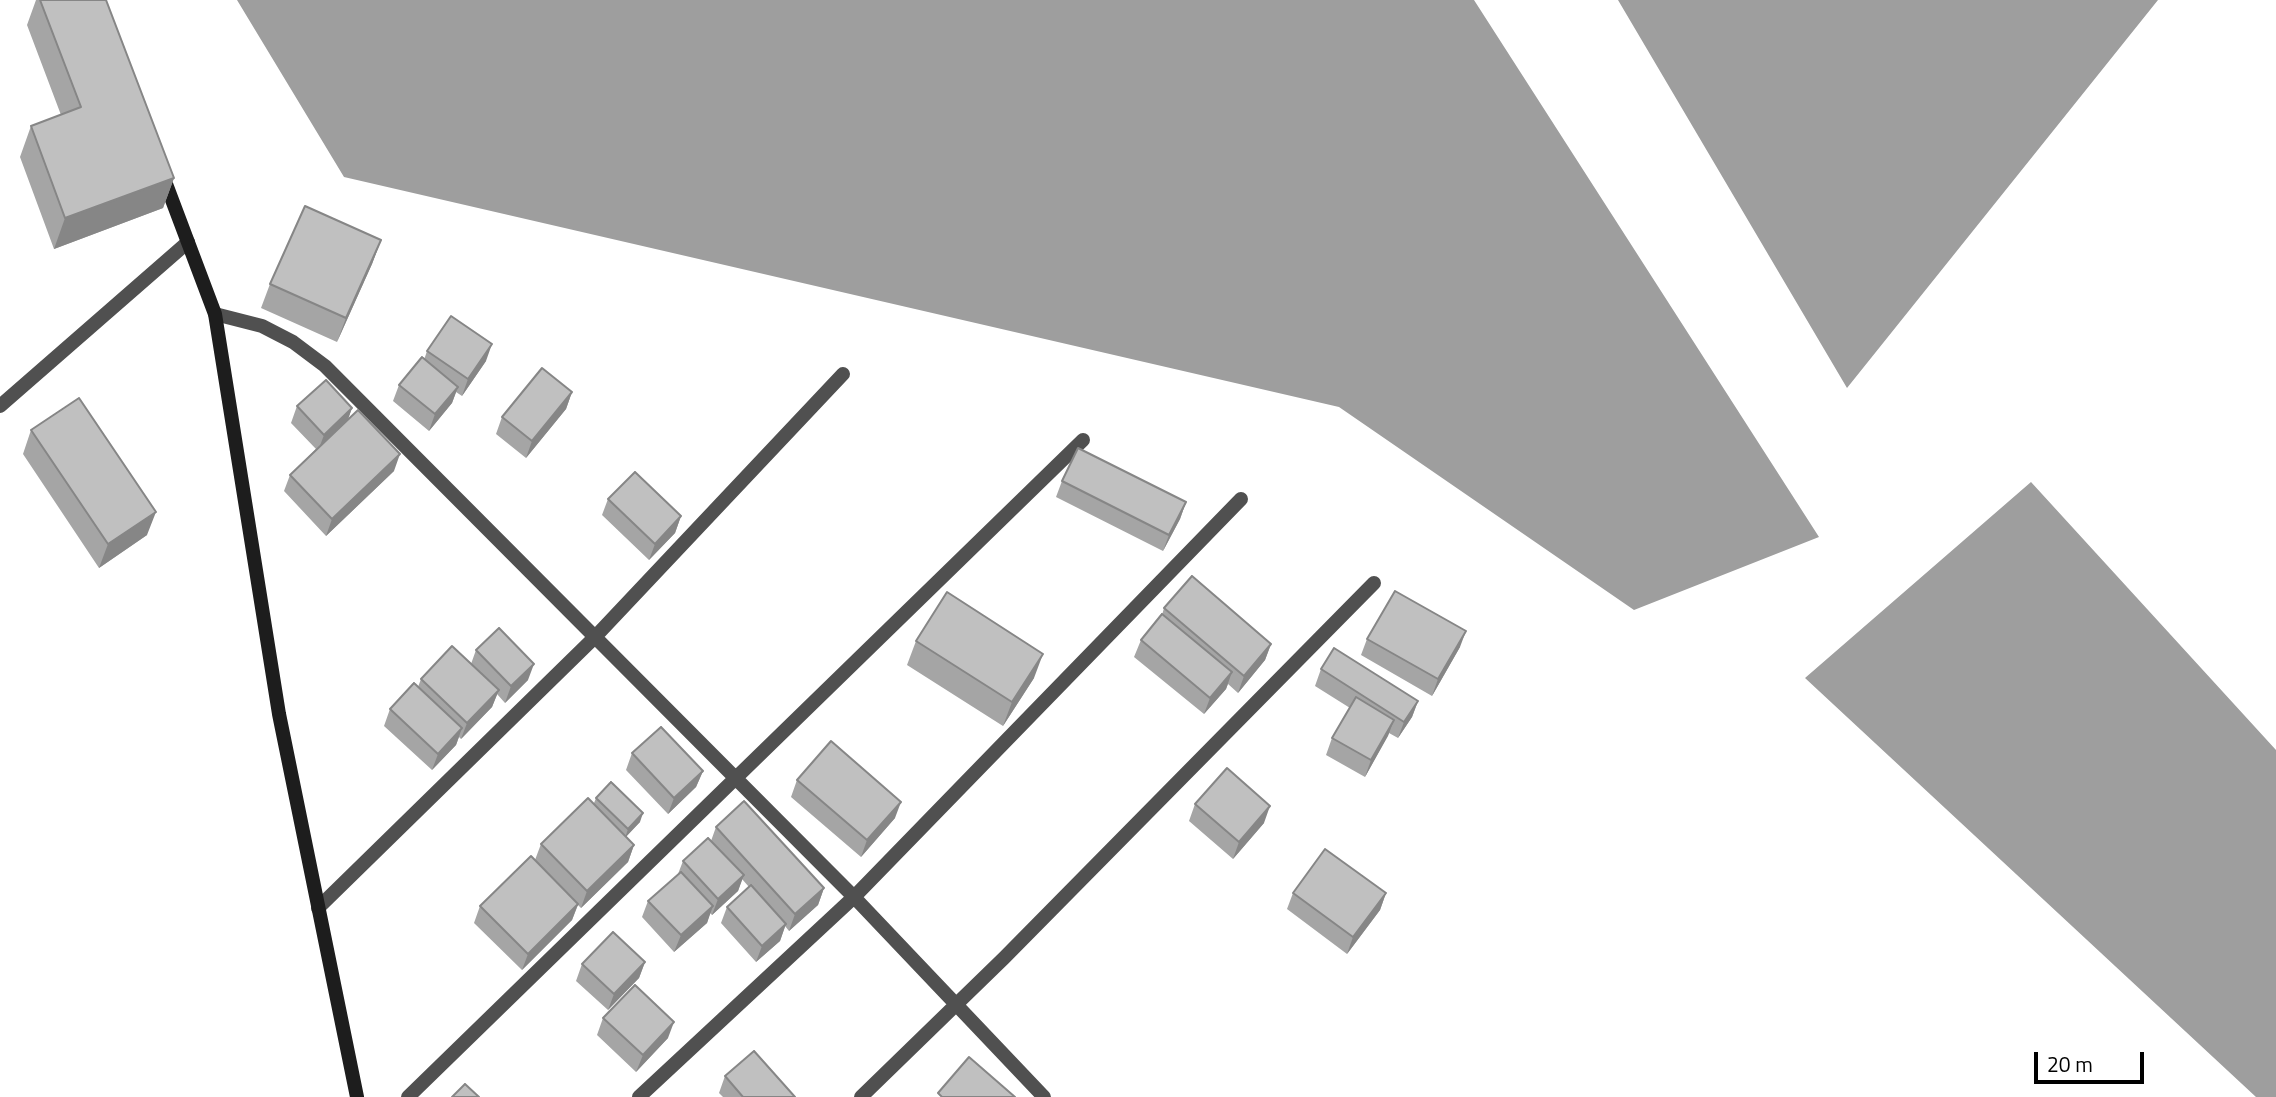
<!DOCTYPE html>
<html>
<head>
<meta charset="utf-8">
<style>
  body { margin:0 }
  #map { position:relative; width:2276px; height:1097px; overflow:hidden; background:#fff; font-family:"Titillium Web",sans-serif }
  canvas { display:block }
  .scale { position:absolute; left:2034px; top:1052px; width:110px; height:32px; box-sizing:border-box; border:4px solid #000; border-top:0; padding-left:9px; font-size:21px; line-height:24px; white-space:nowrap; color:#000; -webkit-text-stroke:5px #fff; paint-order:stroke }
</style>
</head>
<body>
<div id="map">
<canvas width="2276" height="1097"></canvas>
<div class="scale">20 m</div>
</div>
<script>
const ctx = document.querySelector('canvas').getContext('2d');
ctx.lineJoin = 'round';
function fillPath(path, color) { ctx.fillStyle = color; ctx.fill(path, 'evenodd'); }
const shape = rows => new Path2D(rows.map(r => 'M' + r).join(''));
function stroke(path, color, width, dash) { ctx.strokeStyle = color; ctx.lineWidth = width; ctx.lineCap = dash ? 'butt' : 'round'; ctx.setLineDash(dash || []); ctx.stroke(path); }
fillPath(shape([
  [237,0,1474,0,1819,537,1634,610,1339,407,344,177],
  [1618,0,2158,0,1847,388],
  [2031,482,2276,750,2276,1097,2256,1097,1805,678]
]), '#9e9e9e');
stroke(shape([
  [215,314,262,326,293,342,325,366,854,897,1044,1097],
  [0,406,188,242],
  [318,908,595,637,843,374],
  [408,1097,1083,440],
  [639,1097,854,897,1241,499],
  [861,1097,1004,958,1374,583]
]), '#505050', 14);
stroke(shape([
  [163,176,215,314,279,714,357,1097]
]), '#1d1d1d', 14);
fillPath(shape([
  [36,0,106,0,174,178,163,208,54,249,20,157,31,126,61,115,27,25],
  [381,240,372,264,337,342,261,308,270,284],
  [427,351,486,361,462,396,456,392,452,403,429,431,393,401,399,385,424,360],
  [572,392,566,409,526,458,496,434,502,417],
  [297,406,352,408,348,419,394,471,326,536,284,491,290,475,316,449,291,423],
  [31,430,147,535,99,568,23,454],
  [1062,481,1186,502,1180,519,1163,551,1056,497],
  [608,499,681,516,675,533,649,560,602,515],
  [1164,608,1271,644,1265,660,1238,693,1228,684,1226,689,1204,714,1134,657,1141,640,1162,615],
  [1367,639,1460,647,1432,696,1361,655],
  [916,641,1034,678,1003,726,907,665],
  [476,650,528,680,505,703,497,694,492,707,461,739,459,737,456,745,432,770,384,726,390,709,418,687,421,679,471,664],
  [1321,669,1418,701,1412,717,1398,738,1389,733,1365,777,1326,755,1332,738,1350,708,1315,686],
  [632,753,703,771,696,787,668,814,626,770],
  [797,780,895,818,861,857,791,797],
  [596,798,640,822,626,836,634,845,628,862,581,908,578,905,572,920,522,970,474,923,480,906,535,860,541,844,594,803],
  [1195,804,1264,823,1233,859,1189,821],
  [716,827,824,888,818,905,789,931,785,926,780,941,756,962,721,923,727,907,749,887,742,879,738,891,712,915,710,913,707,923,674,952,642,917,648,901,678,874,683,861,711,841],
  [1293,893,1386,893,1380,910,1347,954,1287,909],
  [645,962,639,978,608,1010,576,981,582,964],
  [603,1018,668,1038,636,1072,597,1035],
  [725,1076,795,1097,723,1097,719,1093]
]), '#a5a5a5');
fillPath(shape([
  [174,178,163,208,54,249,65,218],
  [381,240,372,264,337,342,346,318],
  [492,344,486,361,462,396,468,379],
  [458,387,452,403,429,431,435,414],
  [572,392,566,409,526,458,532,441],
  [352,408,346,425,318,451,324,435],
  [400,454,394,471,326,536,332,519],
  [1186,502,1180,519,1163,551,1169,535],
  [156,512,147,535,99,568,108,544],
  [681,516,675,533,649,560,655,544],
  [1466,631,1460,647,1432,696,1438,679],
  [1271,644,1265,660,1238,693,1244,676],
  [1043,654,1034,678,1003,726,1012,702],
  [534,664,528,680,505,703,511,686],
  [1232,672,1226,689,1204,714,1210,698],
  [499,690,492,707,461,739,467,723],
  [1418,701,1412,717,1398,738,1404,722],
  [1394,720,1388,736,1365,777,1371,760],
  [462,728,456,745,432,770,438,754],
  [703,771,696,787,668,814,674,798],
  [901,802,895,818,861,857,867,840],
  [1270,806,1264,823,1233,859,1239,842],
  [643,813,640,822,625,838,628,829],
  [634,845,628,862,581,908,587,891],
  [744,875,738,891,712,915,718,899],
  [824,888,818,905,789,931,795,914],
  [1386,893,1380,910,1347,954,1353,937],
  [578,904,572,920,522,970,528,954],
  [713,906,707,923,674,952,681,935],
  [786,924,780,941,756,962,762,946],
  [645,962,639,978,608,1010,614,994],
  [674,1022,668,1038,636,1072,643,1055]
]), '#868686');
const building = shape([
  [40,0,106,0,174,178,65,218,31,126,81,107,40,0],
  [305,206,381,240,346,318,270,284,305,206],
  [451,316,492,344,468,379,427,351,451,316],
  [422,357,458,387,435,414,399,385,422,357],
  [542,368,572,392,532,441,502,417,542,368],
  [326,380,352,408,324,435,297,406,326,380],
  [79,398,156,512,108,544,31,430,79,398],
  [358,410,400,454,332,519,290,475,358,410],
  [1078,448,1186,502,1169,535,1062,481,1078,448],
  [635,472,681,516,655,544,608,499,635,472],
  [1192,576,1271,644,1244,676,1164,608,1192,576],
  [1395,591,1466,631,1438,679,1367,639,1395,591],
  [947,592,1043,654,1012,702,916,641,947,592],
  [1162,614,1232,672,1210,698,1141,640,1162,614],
  [499,628,534,664,511,686,476,650,499,628],
  [452,646,499,690,467,723,421,679,452,646],
  [1334,648,1418,701,1404,722,1321,669,1334,648],
  [414,683,462,728,438,754,390,709,414,683],
  [1356,697,1394,720,1371,760,1332,738,1356,697],
  [661,727,703,771,674,798,632,753,661,727],
  [831,741,901,802,867,840,797,780,831,741],
  [1227,768,1270,806,1239,842,1195,804,1227,768],
  [611,782,643,813,628,829,596,798,611,782],
  [588,798,634,845,587,891,541,844,588,798],
  [744,801,824,888,795,914,716,827,744,801],
  [708,838,744,875,718,899,683,861,708,838],
  [1325,849,1386,893,1353,937,1293,893,1325,849],
  [531,856,578,904,528,954,480,906,531,856],
  [681,872,713,906,681,935,648,901,681,872],
  [751,885,786,924,762,946,727,907,751,885],
  [613,932,645,962,614,994,582,964,613,932],
  [635,985,674,1022,643,1055,603,1018,635,985],
  [754,1051,795,1097,743,1097,725,1076,754,1051],
  [969,1057,1015,1097,942,1097,938,1093,969,1057],
  [465,1084,479,1097,452,1097,465,1084]
]);
fillPath(building, '#c0c0c0');
stroke(building, '#868686', 2);
</script>
</body>
</html>
